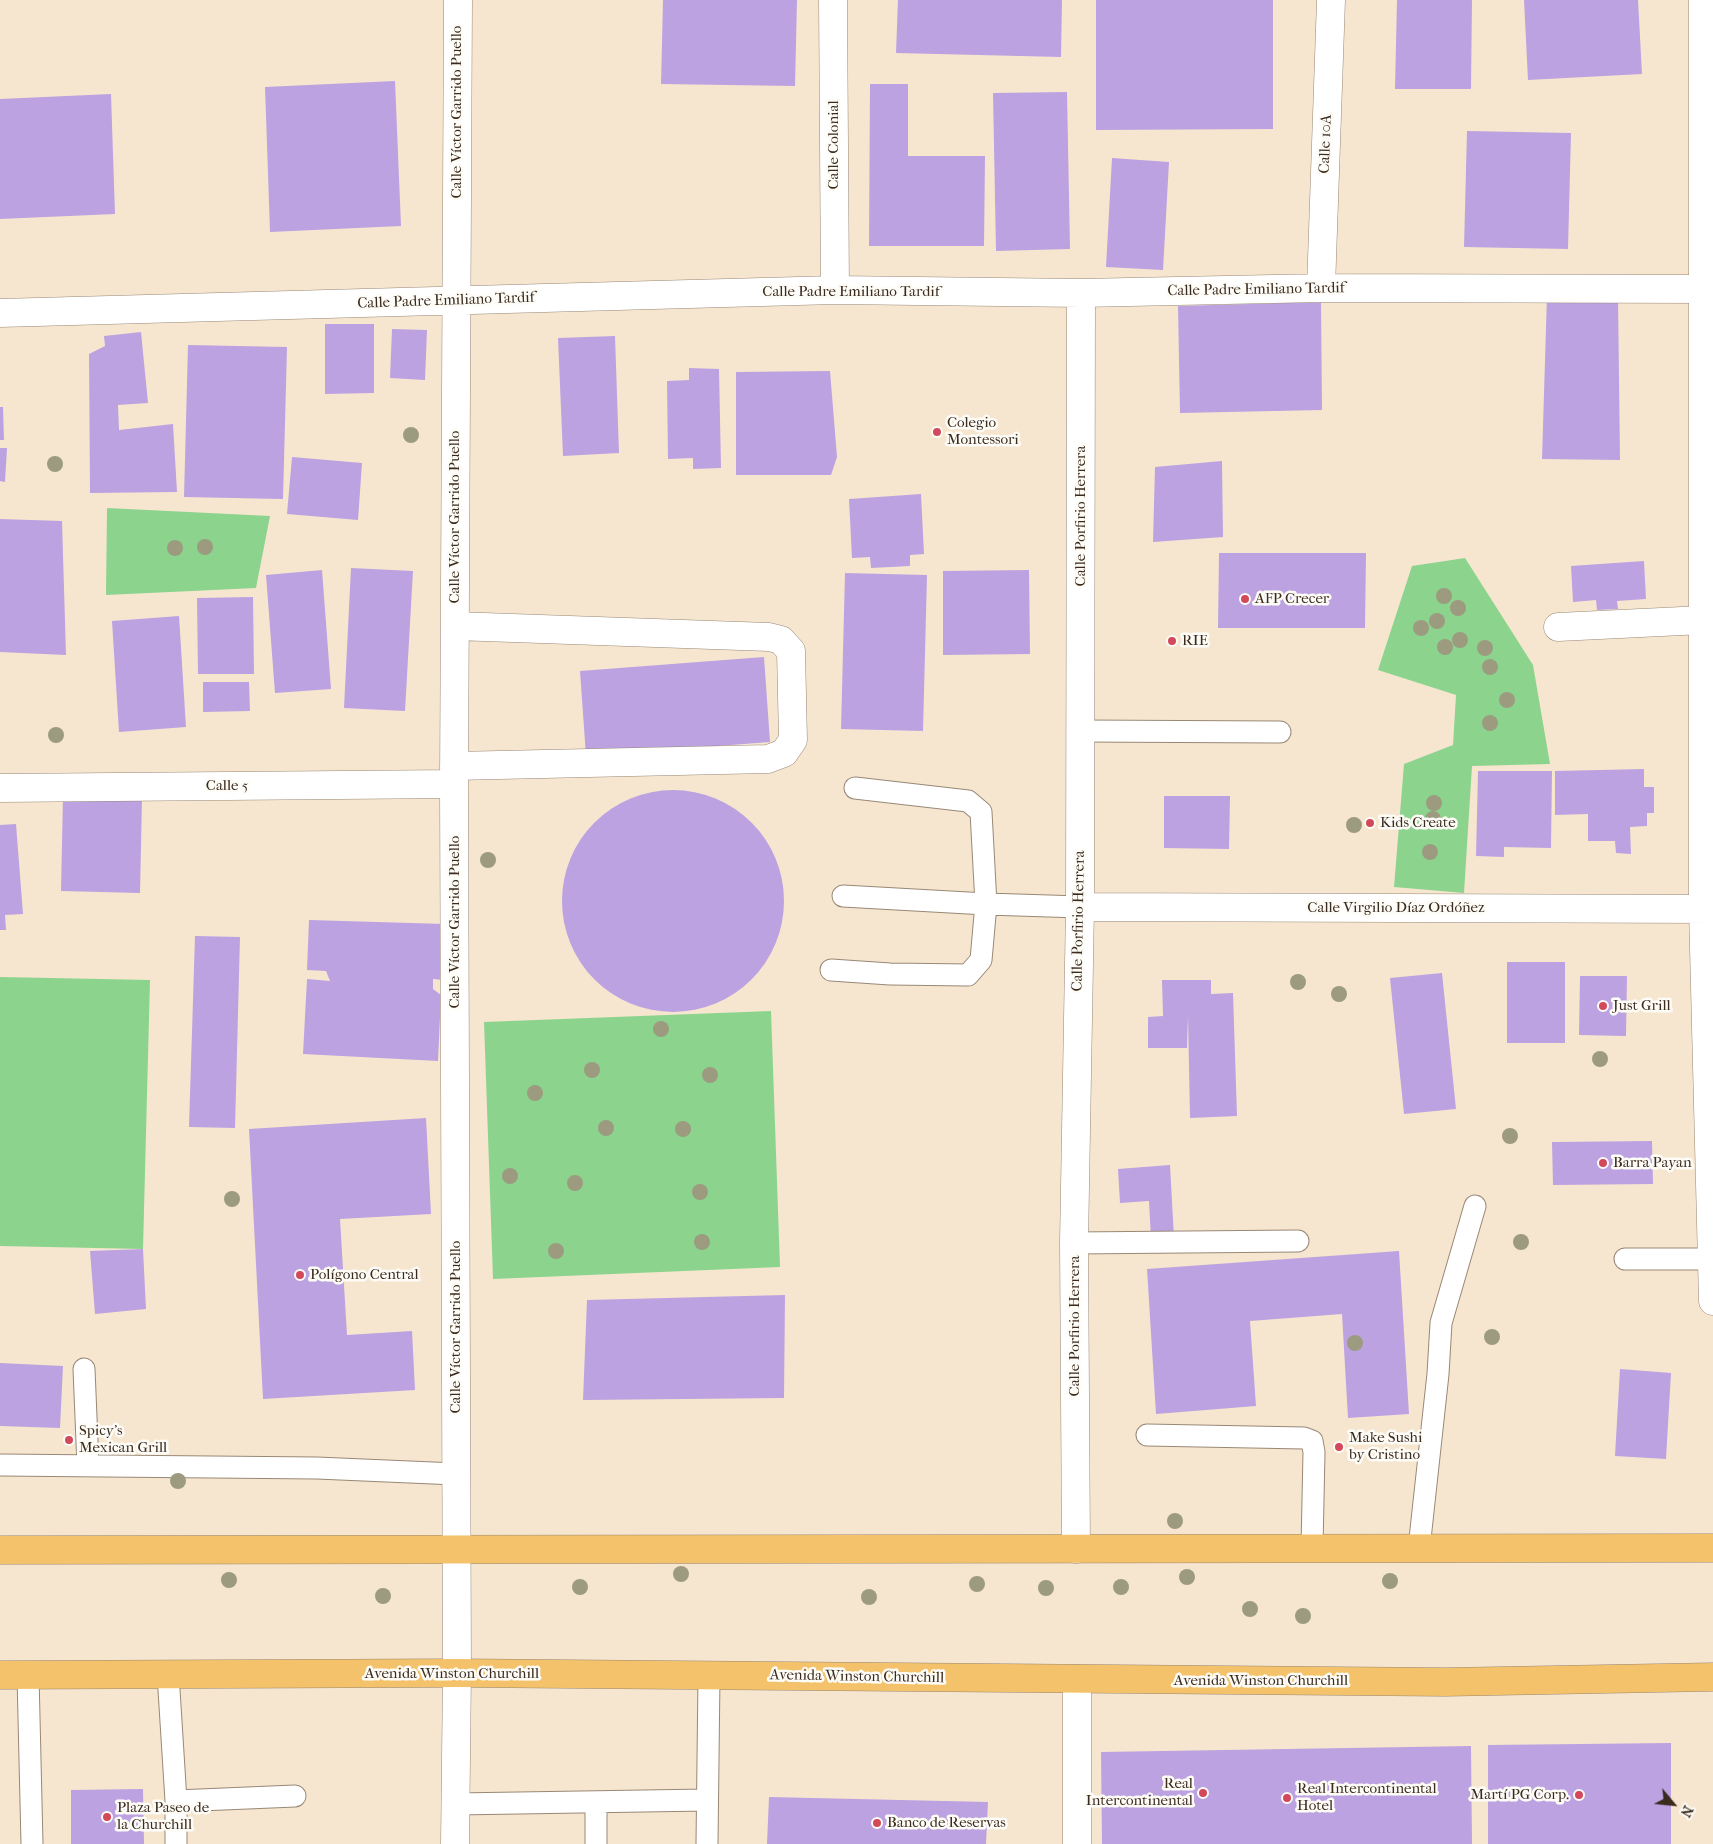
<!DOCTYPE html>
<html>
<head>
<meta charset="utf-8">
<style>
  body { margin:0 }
  #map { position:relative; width:1713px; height:1844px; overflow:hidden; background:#f6e6cf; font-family:"IM FELL French Canon",serif }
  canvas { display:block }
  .north { position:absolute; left:1648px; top:1779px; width:50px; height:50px; -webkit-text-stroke:4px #fdfcf7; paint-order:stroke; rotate:118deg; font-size:14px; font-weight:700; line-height:20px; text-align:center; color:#3b2a1e }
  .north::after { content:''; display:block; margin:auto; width:18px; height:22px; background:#3b2a1e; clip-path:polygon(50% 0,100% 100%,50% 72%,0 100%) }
</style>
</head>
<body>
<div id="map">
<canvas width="1713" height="1844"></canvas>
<div class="north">N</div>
</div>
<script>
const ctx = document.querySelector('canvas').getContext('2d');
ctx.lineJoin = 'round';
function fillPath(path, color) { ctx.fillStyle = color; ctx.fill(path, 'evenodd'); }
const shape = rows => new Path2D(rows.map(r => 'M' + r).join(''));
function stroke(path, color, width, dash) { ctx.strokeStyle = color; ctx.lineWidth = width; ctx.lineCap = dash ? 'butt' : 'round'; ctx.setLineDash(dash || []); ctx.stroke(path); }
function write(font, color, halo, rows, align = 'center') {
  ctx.font = font + ' "IM FELL French Canon",serif'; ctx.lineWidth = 5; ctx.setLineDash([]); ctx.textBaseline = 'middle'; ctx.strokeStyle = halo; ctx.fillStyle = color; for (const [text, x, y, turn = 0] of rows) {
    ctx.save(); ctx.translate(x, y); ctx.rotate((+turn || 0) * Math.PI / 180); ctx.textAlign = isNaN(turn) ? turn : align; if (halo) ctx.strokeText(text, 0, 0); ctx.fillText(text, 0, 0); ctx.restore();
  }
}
fillPath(shape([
  [107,508,270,516,256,588,106,595],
  [1465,558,1533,665,1550,764,1472,766,1464,893,1394,887,1404,764,1453,745,1456,695,1378,670,1412,566],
  [0,977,150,980,143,1249,0,1246],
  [771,1011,780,1267,493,1279,484,1022]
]), '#8cd48e');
fillPath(shape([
  [663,0,797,0,795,86,661,84],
  [898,0,1062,0,1061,57,896,53],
  [1096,0,1273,0,1273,129,1096,130],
  [1397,0,1472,0,1471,89,1395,89],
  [1524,0,1638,0,1642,74,1528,80],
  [395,81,401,226,270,232,265,87],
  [870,84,908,84,908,156,985,156,984,246,869,246],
  [1067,92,1070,249,996,251,993,93],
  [111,94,115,214,0,219,0,99],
  [1467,131,1571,133,1568,249,1464,247],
  [1112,158,1169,162,1163,270,1106,267],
  [1547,295,1618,297,1620,460,1542,459],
  [1321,302,1322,410,1180,413,1178,306],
  [325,324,374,324,374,393,325,394],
  [392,329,427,330,425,380,390,378],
  [141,332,148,403,118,405,119,430,173,424,177,492,90,493,89,354,105,346,104,336],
  [615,336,619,453,563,456,558,338],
  [188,345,287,347,283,499,184,497],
  [689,368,719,369,721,468,693,469,693,458,668,459,667,381,689,380],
  [830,371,837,457,831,475,736,475,736,372],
  [0,407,3,407,4,440,0,440],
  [0,448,7,448,5,482,0,481],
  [292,457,362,463,358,520,287,514],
  [1222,461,1223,537,1153,542,1155,467],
  [921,494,924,554,910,555,910,566,871,568,870,557,852,558,849,499],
  [0,519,62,521,66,655,0,652],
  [1219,553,1366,553,1365,628,1218,628],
  [1644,561,1646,599,1617,601,1618,609,1597,610,1596,600,1573,602,1571,566],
  [351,568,413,571,405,711,344,708],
  [322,570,331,689,275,693,266,575],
  [1029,570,1030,654,943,655,943,571],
  [845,573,927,575,923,731,841,729],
  [253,597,254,674,198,674,197,598],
  [179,616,186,727,119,732,112,621],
  [764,657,770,742,586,756,580,671],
  [203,682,249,682,250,711,203,712],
  [1644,769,1644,787,1654,787,1654,813,1647,813,1647,826,1630,827,1631,854,1616,853,1615,841,1588,841,1588,814,1555,815,1555,771],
  [1478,771,1552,771,1551,848,1504,847,1504,857,1476,856],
  '562 901a111 111 0 1 1 222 0a111 111 0 1 1-222 0Z',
  [63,796,142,798,140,893,61,891],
  [1164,796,1230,796,1229,849,1164,848],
  [16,824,23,914,5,915,6,930,0,930,0,825],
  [309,920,445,924,443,980,433,979,433,989,441,995,438,1061,303,1054,307,979,330,981,326,971,307,970],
  [195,936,240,937,235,1128,189,1127],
  [1507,962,1565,962,1565,1043,1507,1043],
  [1442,973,1456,1109,1404,1114,1390,978],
  [1580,976,1627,976,1626,1036,1579,1035],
  [1162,980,1211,980,1211,994,1233,993,1237,1116,1190,1118,1188,1015,1187,1048,1148,1048,1148,1017,1163,1016],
  [426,1118,431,1214,340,1219,347,1335,412,1331,415,1390,263,1399,249,1129],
  [1652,1141,1653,1184,1553,1185,1552,1142],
  [1170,1165,1174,1238,1151,1239,1149,1201,1120,1203,1118,1169],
  [143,1249,146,1309,95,1314,90,1251],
  [1399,1251,1409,1414,1348,1418,1342,1314,1250,1321,1256,1406,1156,1414,1147,1269],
  [785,1295,784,1398,583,1400,587,1300],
  [0,1363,63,1366,60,1428,0,1426],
  [1620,1369,1671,1373,1666,1459,1615,1456],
  [1671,1743,1671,1844,1488,1844,1488,1745],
  [1471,1746,1472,1844,1102,1844,1101,1752],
  [143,1789,144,1844,71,1844,71,1790],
  [769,1797,988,1802,986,1844,767,1844]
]), '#bca2e1');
const lane = shape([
  [1080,731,1280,732],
  [843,896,986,904,1080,907],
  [831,970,890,974,968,975,981,960,986,904,981,812,968,801,855,788],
  [1074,1243,1298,1241],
  [1625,1259,1712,1259],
  [84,1369,88,1466],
  [1147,1435,1304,1438,1312,1441,1314,1452,1312,1548],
  [0,1465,317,1468,456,1474],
  [1419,1548,1438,1374,1441,1323,1475,1206],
  [168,1674,176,1801,176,1844],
  [28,1675,32,1844],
  [176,1801,295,1796],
  [596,1802,596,1844],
  [456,1804,706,1800],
  [707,1844,709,1676]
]);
const street = shape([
  [833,0,835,290],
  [1703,0,1703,909,1713,1301],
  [1321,288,1331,0],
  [0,313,835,290,1081,293,1321,288,1703,289],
  [1558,627,1703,620],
  [454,766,768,759,784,753,793,740,791,651,781,640,769,637,455,626],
  [0,788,454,784],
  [1080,907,1713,909],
  [1076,1549,1074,1243,1080,907,1081,293],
  [455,1844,457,1673,454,784,458,0],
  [1077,1844,1077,1679]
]);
const primary = shape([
  [0,1550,1713,1548],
  [0,1675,457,1673,1445,1682,1713,1677]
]);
stroke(lane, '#988876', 23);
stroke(street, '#988876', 29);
stroke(primary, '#988876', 29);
stroke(lane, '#fff', 21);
stroke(street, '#fff', 28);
stroke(primary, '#f3c26a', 28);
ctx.fillStyle = '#9c9b80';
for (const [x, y] of [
  [411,435],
  [55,464],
  [205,547],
  [175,548],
  [1444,596],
  [1458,608],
  [1437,621],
  [1421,628],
  [1460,640],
  [1445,647],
  [1485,648],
  [1490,667],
  [1507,700],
  [1490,723],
  [56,735],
  [1434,803],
  [1433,819],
  [1354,825],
  [1430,852],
  [488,860],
  [1298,982],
  [1339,994],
  [661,1029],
  [1600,1059],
  [592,1070],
  [710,1075],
  [535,1093],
  [606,1128],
  [683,1129],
  [1510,1136],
  [510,1176],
  [575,1183],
  [700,1192],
  [232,1199],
  [702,1242],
  [1521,1242],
  [556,1251],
  [1492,1337],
  [1355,1343],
  [178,1481],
  [1175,1521],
  [681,1574],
  [1187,1577],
  [229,1580],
  [1390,1581],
  [977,1584],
  [580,1587],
  [1121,1587],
  [1046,1588],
  [383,1596],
  [869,1597],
  [1250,1609],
  [1303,1616]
]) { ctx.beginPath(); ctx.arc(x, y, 8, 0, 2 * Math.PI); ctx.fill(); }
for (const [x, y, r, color] of [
  [937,432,5,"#d1495b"],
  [1245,599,5,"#d1495b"],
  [1172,641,5,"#d1495b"],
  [1370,823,5,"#d1495b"],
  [1603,1006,5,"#d1495b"],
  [1603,1163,5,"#d1495b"],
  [300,1275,5,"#d1495b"],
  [69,1440,5,"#d1495b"],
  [1339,1447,5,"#d1495b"],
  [1203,1793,5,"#d1495b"],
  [1579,1795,5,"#d1495b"],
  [1287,1798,5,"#d1495b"],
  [107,1817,5,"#d1495b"],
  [877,1823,5,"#d1495b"]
]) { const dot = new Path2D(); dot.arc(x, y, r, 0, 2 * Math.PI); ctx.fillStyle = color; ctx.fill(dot); stroke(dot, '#fdfcf7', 2); }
write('15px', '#3b2a1e', '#fdfcf7', [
  ["Calle Víctor Garrido Puello",457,112,-90],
  ["Calle 10A",1326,144,-88],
  ["Calle Colonial",834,145,-90],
  ["Calle Padre Emiliano Tardif",1256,290,-1],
  ["Calle Padre Emiliano Tardif",851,292],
  ["Calle Padre Emiliano Tardif",446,301,-2],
  ["Calle Porfirio Herrera",1081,516,-90],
  ["Calle Víctor Garrido Puello",455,517,-90],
  ["Calle 5",227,786],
  ["Calle Virgilio Díaz Ordóñez",1396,908],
  ["Calle Porfirio Herrera",1079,921,-89],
  ["Calle Víctor Garrido Puello",455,922,-90],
  ["Calle Porfirio Herrera",1075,1326,-90],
  ["Calle Víctor Garrido Puello",456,1327,-90],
  ["Avenida Winston Churchill",452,1674],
  ["Avenida Winston Churchill",857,1677,1],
  ["Avenida Winston Churchill",1261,1681]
]);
write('15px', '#3b2a1e', '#fdfcf7', [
  ["Colegio",947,423],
  ["Montessori",947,440],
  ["AFP Crecer",1255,599],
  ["RIE",1182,641],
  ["Kids Create",1380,823],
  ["Just Grill",1613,1006],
  ["Barra Payan",1613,1163],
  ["Polígono Central",310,1275],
  ["Spicy's",79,1431],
  ["Mexican Grill",79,1448],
  ["Make Sushi",1349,1438],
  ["by Cristino",1349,1455],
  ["Real",1193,1784,"right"],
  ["Intercontinental",1193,1801,"right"],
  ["Real Intercontinental",1297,1789],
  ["Hotel",1297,1806],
  ["Martí PG Corp.",1569,1795,"right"],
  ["Plaza Paseo de",117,1808],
  ["la Churchill",117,1825],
  ["Banco de Reservas",887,1823]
], 'left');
</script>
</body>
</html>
